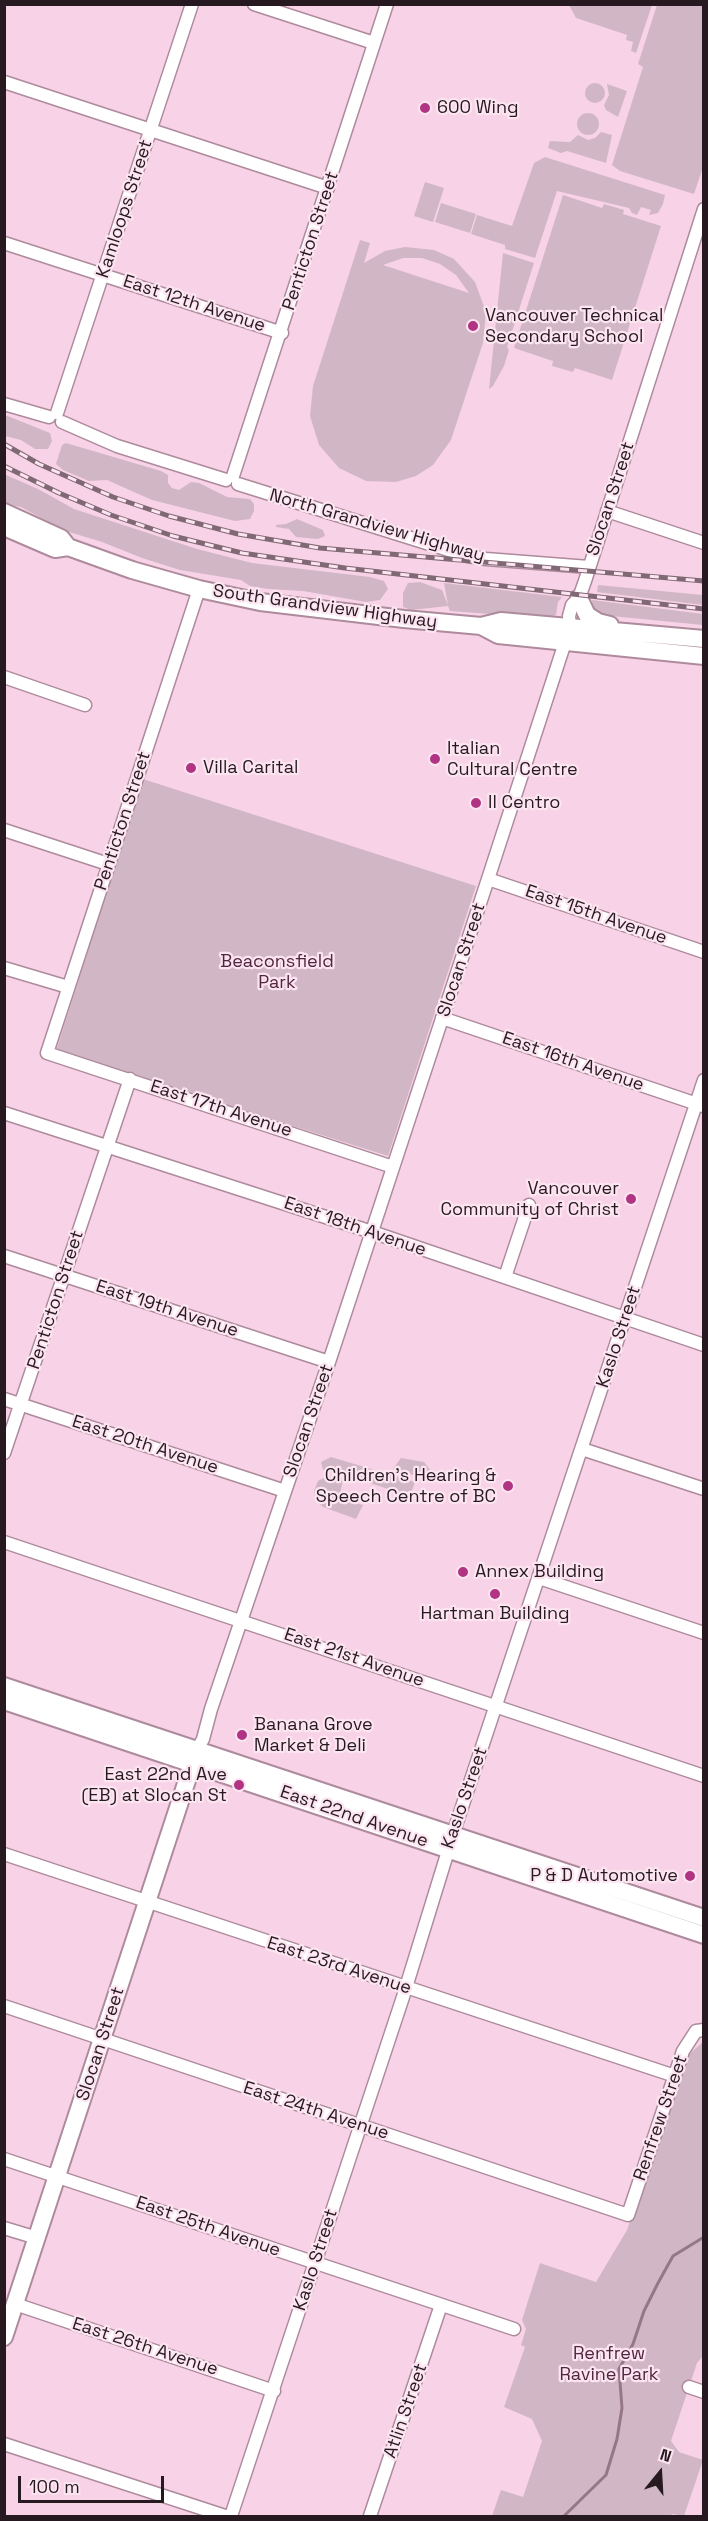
<!DOCTYPE html>
<html>
<head>
<meta charset="utf-8">
<style>
  body { margin:0 }
  #map { position:relative; width:708px; height:2521px; overflow:hidden; background:#f8d2e6; font-family:"Space Grotesk",sans-serif }
  canvas { display:block }
  .frame { position:absolute; inset:0; border:6px solid #261920; pointer-events:none }
  .north { position:absolute; left:630px; top:2443px; width:60px; height:60px; -webkit-text-stroke:4px #fce5f0; paint-order:stroke; rotate:18deg; font-size:16px; font-weight:700; line-height:24px; text-align:center; color:#261920 }
  .north::after { content:''; display:block; margin:auto; width:21px; height:27px; background:#261920; clip-path:polygon(50% 0,100% 100%,50% 72%,0 100%) }
  .scale { position:absolute; left:18px; top:2476px; width:146px; height:27px; box-sizing:border-box; border:3px solid #261920; border-top:0; padding-left:8px; font-size:18px; line-height:21px; white-space:nowrap; color:#261920; -webkit-text-stroke:4px #fce5f0; paint-order:stroke }
</style>
</head>
<body>
<div id="map">
<canvas width="708" height="2521"></canvas>
<div class="frame"></div>
<div class="north">N</div>
<div class="scale">100 m</div>
</div>
<script>
const ctx = document.querySelector('canvas').getContext('2d');
ctx.lineJoin = 'round';
function fillPath(path, color) { ctx.fillStyle = color; ctx.fill(path, 'evenodd'); }
const shape = rows => new Path2D(rows.map(r => 'M' + r).join(''));
function stroke(path, color, width, dash) { ctx.strokeStyle = color; ctx.lineWidth = width; ctx.lineCap = dash ? 'butt' : 'round'; ctx.setLineDash(dash || []); ctx.stroke(path); }
function write(font, color, halo, rows, align = 'center') {
  ctx.font = font + ' "Space Grotesk",sans-serif'; ctx.lineWidth = 4.5; ctx.setLineDash([]); ctx.textBaseline = 'middle'; ctx.strokeStyle = halo; ctx.fillStyle = color; for (const [text, x, y, turn = 0] of rows) {
    ctx.save(); ctx.translate(x, y); ctx.rotate((+turn || 0) * Math.PI / 180); ctx.textAlign = isNaN(turn) ? turn : align; if (halo) ctx.strokeText(text, 0, 0); ctx.fillText(text, 0, 0); ctx.restore();
  }
}
fillPath(shape([
  [569,5,652,5,636,53,631,51,633,42,626,40,627,35,576,18],
  [657,5,703,5,704,164,694,194,620,171,612,165,643,67,638,64],
  '585 93a10 10 0 1 1 20 0a10 10 0 1 1-20 0Z',
  [607,84,627,91,618,117,606,110,604,105,609,95],
  '577 124a11 11 0 1 1 22 0a11 11 0 1 1-22 0Z',
  [601,132,612,135,606,163,567,151,561,153,548,148,550,141,570,142,578,135,588,140,595,138],
  [545,157,665,195,663,204,658,213,649,215,651,210,641,207,637,215,632,213,629,208,557,191,535,258,505,249,505,245,471,234,477,215,512,226,534,163],
  [425,182,444,188,433,222,414,216],
  [563,195,602,208,604,204,624,210,623,214,661,226,612,380,575,368,573,372,552,366,553,361,514,348],
  [441,203,476,214,470,233,435,222],
  [360,240,370,243,364,263,385,251,405,247,434,250,454,259,475,282,486,312,483,343,451,440,433,465,416,476,396,482,366,481,339,468,319,445,310,416,313,386],
  [403,258,422,258,440,264,456,275,469,293,383,265],
  [503,253,534,263,507,347,509,350,504,366,493,386,489,389],
  [5,415,50,433,52,441,48,449,35,449,21,440,5,436],
  [66,443,161,471,168,475,168,483,172,488,179,490,191,482,199,483,227,497,250,499,254,504,254,511,250,519,235,521,152,500,107,480,89,481,63,470,56,464,62,445],
  [4,474,40,490,74,509,197,549,252,563,370,577,384,581,388,589,380,600,366,602,303,591,268,589,250,586,241,580,180,570,142,558,102,542,49,526,41,518,21,507,5,504],
  [297,519,323,530,325,536,318,539,296,537,289,529,276,527,276,525,286,524],
  [420,582,442,590,448,605,444,583,562,597,558,602,556,615,544,618,450,611,448,606,411,610,403,607,403,593,408,583],
  [598,585,703,595,703,605,597,592],
  [592,600,703,614,703,625,601,615,593,611],
  [143,779,476,886,388,1156,56,1051],
  [331,1457,415,1482,411,1493,394,1491,349,1476,323,1470,321,1462],
  [401,1458,424,1462,431,1471,427,1479,393,1469],
  [327,1476,343,1480,339,1498,363,1505,356,1519,323,1507,316,1501,314,1491,318,1481],
  [703,2042,703,2356,697,2363,671,2441,679,2452,703,2460,684,2516,672,2514,671,2516,492,2516,501,2490,523,2497,542,2441,532,2419,504,2407,525,2347,521,2345,526,2329,522,2320,540,2263,596,2282,627,2230,683,2063,687,2056]
]), '#d1b7c5');
stroke(shape([
  [564,2516,606,2475,617,2439,622,2408,619,2369,633,2344,644,2311,658,2283,673,2256,704,2237]
]), '#957787', 3);
const street = shape([
  [254,4,374,43],
  [4,82,328,188],
  [4,243,282,333],
  [4,404,49,417],
  [57,413,192,4],
  [62,422,117,446,226,480],
  [233,476,387,4],
  [238,484,468,556,486,559,589,567],
  [607,511,704,543],
  [199,589,47,1053,393,1167],
  [4,677,85,705],
  [4,830,108,864],
  [488,879,704,952],
  [4,968,68,987],
  [442,1018,703,1106],
  [4,1113,372,1232,704,1345],
  [4,1256,329,1362],
  [505,1277,529,1205],
  [4,1399,285,1491],
  [582,1449,704,1489],
  [4,1453,130,1079],
  [4,1542,704,1776],
  [539,1578,704,1633],
  [197,1750,203,1739,211,1709,329,1362,488,879,570,627,569,616,572,605,579,598,586,578,704,209],
  [4,1854,675,2076],
  [4,2006,628,2215,683,2051,696,2031,704,2030],
  [4,2159,514,2329],
  [4,2228,37,2238],
  [15,2304,274,2391],
  [689,2387,704,2392],
  [4,2444,225,2516],
  [231,2516,403,1997,456,1825,704,1080],
  [370,2516,441,2305]
]);
const secondary = shape([
  [4,512,61,538,68,547],
  [4,527,55,549,68,547,132,570,199,589,260,602,404,619,481,626,501,621,704,639],
  [579,598,587,615,598,622,610,625],
  [481,626,498,635,704,656],
  [4,1686,704,1918],
  [4,1701,704,1935],
  [4,2337,196,1753]
]);
stroke(street, '#ad8a9c', 15);
stroke(secondary, '#ad8a9c', 20);
stroke(street, '#fff', 12);
stroke(secondary, '#fff', 16);
const rail = shape([
  [4,444,39,464,113,497,169,516,238,534,320,548,704,581],
  [4,466,59,493,111,515,173,536,242,553,345,568,704,609]
]);
stroke(rail, '#806875', 5);
stroke(rail, '#fce5f0', 3, [9]);
for (const [x, y, r, color] of [
  [425,108,6,"#b13484"],
  [473,326,6,"#b13484"],
  [435,759,6,"#b13484"],
  [191,768,6,"#b13484"],
  [476,803,6,"#b13484"],
  [631,1199,6,"#b13484"],
  [508,1486,6,"#b13484"],
  [463,1572,6,"#b13484"],
  [495,1594,6,"#b13484"],
  [242,1735,6,"#b13484"],
  [239,1785,6,"#b13484"],
  [690,1876,6,"#b13484"]
]) { const dot = new Path2D(); dot.arc(x, y, r, 0, 2 * Math.PI); ctx.fillStyle = color; ctx.fill(dot); stroke(dot, '#fce5f0', 2); }
write('18px', '#261920', '#fce5f0', [
  ["600 Wing",437,108],
  ["Vancouver Technical",485,316],
  ["Secondary School",485,337],
  ["Italian",447,749],
  ["Cultural Centre",447,770],
  ["Villa Carital",203,768],
  ["Il Centro",488,803],
  ["Vancouver",619,1189,"right"],
  ["Community of Christ",619,1210,"right"],
  ["Children’s Hearing &",496,1476,"right"],
  ["Speech Centre of BC",496,1497,"right"],
  ["Annex Building",475,1572],
  ["Hartman Building",495,1614,"center"],
  ["Banana Grove",254,1725],
  ["Market & Deli",254,1746],
  ["East 22nd Ave",227,1775,"right"],
  ["(EB) at Slocan St",227,1796,"right"],
  ["P & D Automotive",678,1876,"right"]
], 'left');
write('18px', '#261920', '#fce5f0', [
  ["Kamloops Street",125,209,-72],
  ["Penticton Street",311,241,-72],
  ["East 12th Avenue",194,304,18],
  ["Slocan Street",611,499,-72],
  ["North Grandview Highway",377,526,16],
  ["South Grandview Highway",325,607,8],
  ["Penticton Street",123,821,-72],
  ["East 15th Avenue",596,915,19],
  ["Slocan Street",462,960,-72],
  ["East 16th Avenue",573,1062,19],
  ["East 17th Avenue",221,1109,18],
  ["East 18th Avenue",355,1227,19],
  ["Penticton Street",56,1300,-72],
  ["East 19th Avenue",167,1309,18],
  ["Kaslo Street",619,1337,-72],
  ["Slocan Street",309,1421,-71],
  ["East 20th Avenue",145,1445,18],
  ["East 21st Avenue",354,1658,19],
  ["Kaslo Street",465,1798,-71],
  ["East 22nd Avenue",354,1817,19],
  ["East 23rd Avenue",339,1966,18],
  ["Slocan Street",101,2044,-72],
  ["East 24th Avenue",316,2111,18],
  ["Renfrew Street",661,2118,-71],
  ["East 25th Avenue",208,2227,19],
  ["Kaslo Street",316,2260,-72],
  ["East 26th Avenue",145,2347,18],
  ["Atlin Street",406,2411,-71]
]);
write('18px', '#50253f', '#fce5f0', [
  ["Beaconsfield",277,962],
  ["Park",277,983],
  ["Renfrew",609,2354],
  ["Ravine Park",609,2375]
]);
</script>
</body>
</html>
